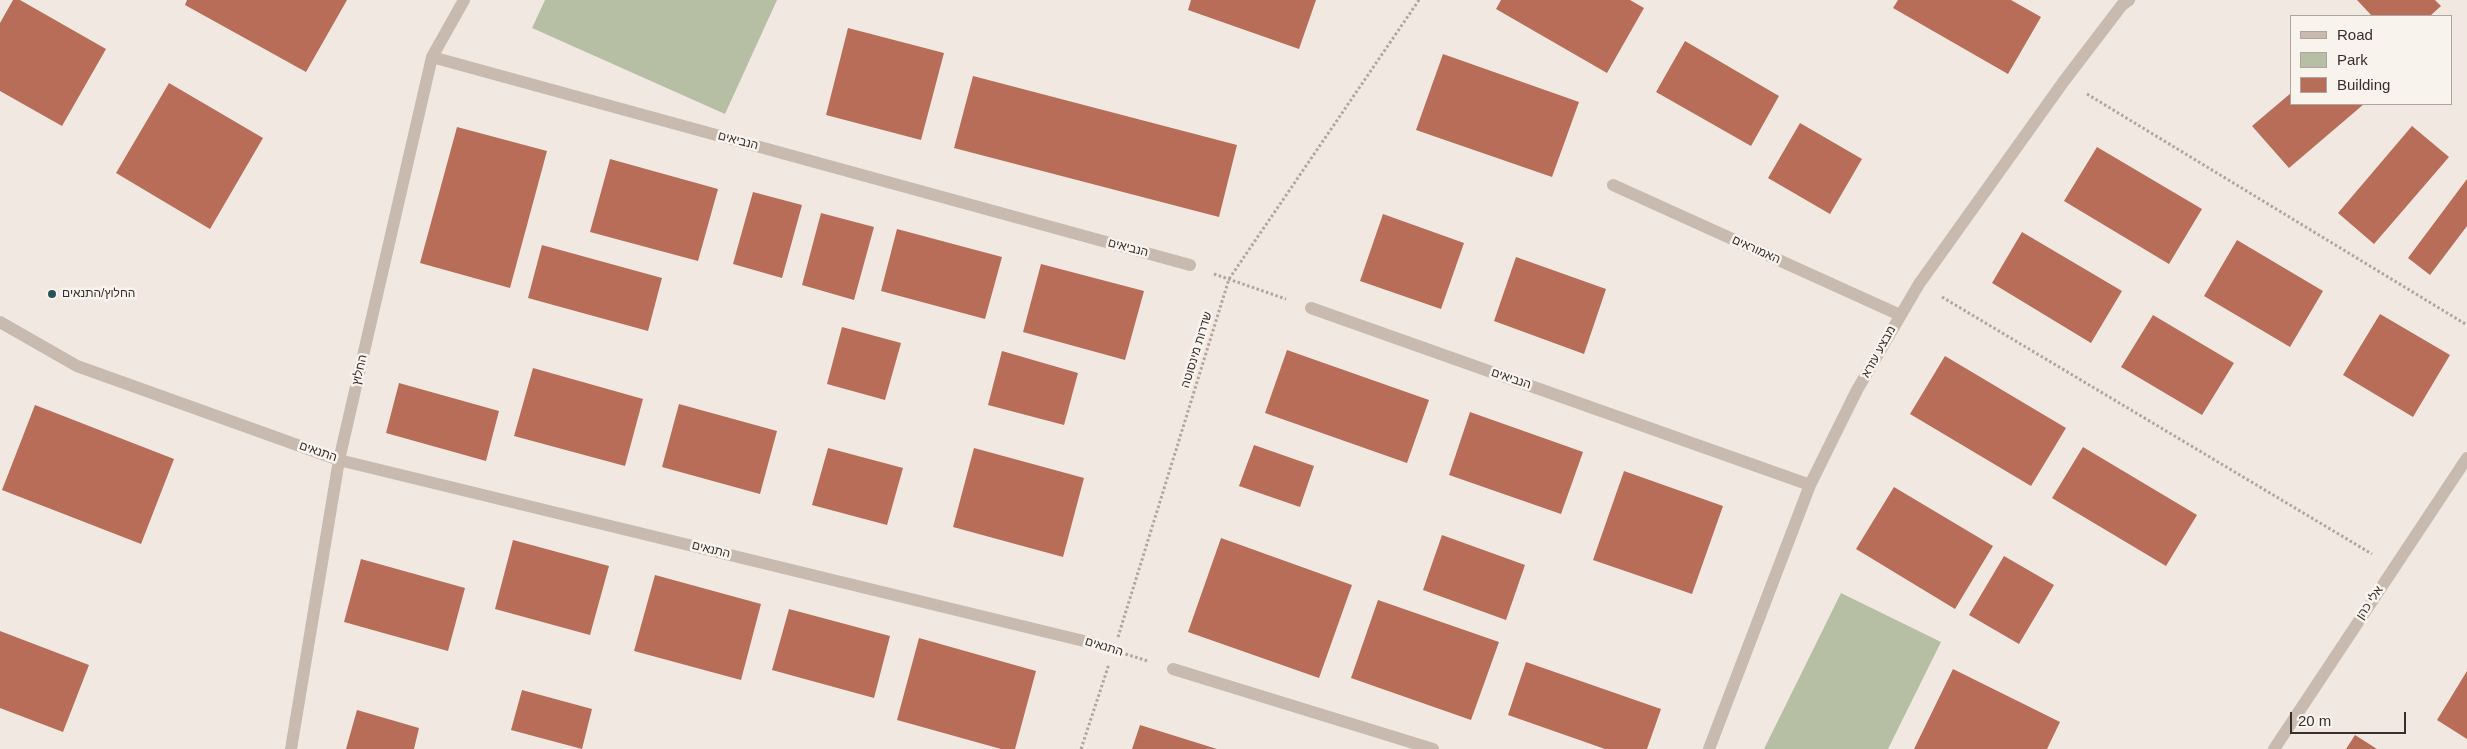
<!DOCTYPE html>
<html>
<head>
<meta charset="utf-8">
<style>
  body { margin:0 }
  #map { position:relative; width:2467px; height:749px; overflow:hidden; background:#f1e9e1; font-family:Helvetica,sans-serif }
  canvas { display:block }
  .legend { position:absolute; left:2290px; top:15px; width:162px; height:90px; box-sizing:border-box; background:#f9f3ee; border:1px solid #aca5a0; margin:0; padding:6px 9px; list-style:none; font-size:15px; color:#382f2c }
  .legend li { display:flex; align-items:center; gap:10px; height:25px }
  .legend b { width:25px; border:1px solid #aca5a0 }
  .scale { position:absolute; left:2290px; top:712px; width:116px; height:22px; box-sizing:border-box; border:2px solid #382f2c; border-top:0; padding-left:6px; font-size:15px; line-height:18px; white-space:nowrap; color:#382f2c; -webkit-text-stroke:4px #f9f3ee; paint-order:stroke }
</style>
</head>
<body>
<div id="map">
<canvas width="2467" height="749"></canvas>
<ul class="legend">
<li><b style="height:6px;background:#c8baae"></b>Road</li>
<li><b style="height:14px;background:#b6bfa3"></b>Park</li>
<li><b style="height:14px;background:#b86d58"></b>Building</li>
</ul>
<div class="scale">20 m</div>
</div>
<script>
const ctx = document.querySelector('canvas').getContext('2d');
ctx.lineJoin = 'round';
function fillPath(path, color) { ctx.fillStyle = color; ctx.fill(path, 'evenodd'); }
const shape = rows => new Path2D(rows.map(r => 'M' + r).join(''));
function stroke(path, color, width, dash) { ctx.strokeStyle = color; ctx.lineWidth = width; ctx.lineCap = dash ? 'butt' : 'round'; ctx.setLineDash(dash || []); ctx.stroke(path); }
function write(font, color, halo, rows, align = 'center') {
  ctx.font = font + ' Helvetica,Heebo,sans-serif'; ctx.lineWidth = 5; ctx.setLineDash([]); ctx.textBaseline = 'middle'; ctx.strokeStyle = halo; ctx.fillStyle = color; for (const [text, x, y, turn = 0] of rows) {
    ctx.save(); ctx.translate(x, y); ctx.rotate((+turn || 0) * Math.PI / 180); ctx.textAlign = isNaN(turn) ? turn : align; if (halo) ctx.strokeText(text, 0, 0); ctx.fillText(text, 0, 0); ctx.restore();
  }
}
fillPath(shape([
  [545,0,777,0,725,114,532,28],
  [1841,593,1941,642,1888,749,1764,749]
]), '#b6bfa3');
fillPath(shape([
  [13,0,20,0,106,49,62,126,0,91,0,23],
  [187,0,347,0,306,72,185,5],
  [1191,0,1316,0,1299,49,1188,10],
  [1501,0,1630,0,1644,8,1607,73,1496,9],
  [1898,0,2011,0,2041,17,2008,74,1893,8],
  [2357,0,2435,0,2441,6,2430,16,2372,16],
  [848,28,944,53,921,140,826,115],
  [1685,41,1779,96,1751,146,1656,92],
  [1443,54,1579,102,1552,177,1416,130],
  [973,76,1237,145,1219,217,954,148],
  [169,83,263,138,210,229,116,173],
  [2291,93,2291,104,2364,104,2289,168,2252,126],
  [1800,123,1862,159,1830,214,1768,178],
  [2412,126,2449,157,2374,244,2338,213],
  [457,127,547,151,510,288,420,263],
  [2097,147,2202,209,2169,264,2064,201],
  [610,159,718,189,698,261,590,232],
  [2467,179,2467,226,2430,275,2408,258],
  [753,192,802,205,782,278,733,264],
  [821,213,874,227,854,300,802,285],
  [1383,214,1464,243,1441,309,1360,281],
  [897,229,1002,257,985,319,881,291],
  [2022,232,2122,291,2091,343,1992,283],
  [2237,240,2323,291,2290,347,2204,296],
  [542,245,662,278,648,331,528,298],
  [1516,257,1606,289,1584,354,1494,321],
  [1041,264,1144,291,1125,360,1023,332],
  [2380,314,2450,355,2413,417,2343,375],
  [2153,315,2234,363,2202,415,2121,367],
  [842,327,901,343,885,400,827,384],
  [1287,350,1429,400,1407,463,1265,413],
  [1002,351,1078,373,1064,425,988,405],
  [1945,356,2066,428,2031,486,1910,414],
  [533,368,643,399,625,466,514,436],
  [399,383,499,411,486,461,386,433],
  [679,404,777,431,760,494,662,467],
  [35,405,174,459,141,544,2,490],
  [1470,412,1583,452,1561,514,1449,475],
  [1254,445,1314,466,1300,507,1239,486],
  [2083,447,2197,515,2166,566,2052,498],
  [828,448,903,468,887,525,812,505],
  [974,448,1084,478,1063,557,953,527],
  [1624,471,1723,506,1692,594,1593,560],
  [1894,487,1993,546,1955,609,1856,549],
  [1442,535,1525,565,1506,620,1423,590],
  [1221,538,1352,585,1319,678,1188,632],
  [513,540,609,566,590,635,495,609],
  [2004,556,2054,585,2019,644,1969,615],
  [361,559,465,588,448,651,344,622],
  [655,575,761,604,741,680,634,651],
  [1378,600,1499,642,1471,720,1351,678],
  [789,609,890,636,874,698,772,670],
  [0,631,89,665,63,732,0,708],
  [919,638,1036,671,1015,749,1001,749,897,720],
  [1526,662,1661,709,1647,749,1605,749,1508,715],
  [1953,669,2060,722,2047,749,1914,749],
  [2467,671,2467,739,2437,720],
  [522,690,592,709,582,749,511,730],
  [357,710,419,728,414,749,346,749],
  [1140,725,1217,749,1132,749],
  [2355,735,2377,749,2346,749]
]), '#b86d58');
stroke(shape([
  [2087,94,2467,325],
  [1214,274,1286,299],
  [1942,297,2372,554],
  [1118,637,1229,279,1419,0],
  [1116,651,1148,661],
  [1081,749,1109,664]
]), '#b4a499', 3, [2.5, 2.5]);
stroke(shape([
  [432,57,1190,265],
  [1613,185,1900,315],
  [1311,308,1810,485],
  [0,322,77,366,339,460,1092,643],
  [1173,669,1433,749],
  [291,749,339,460,432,57,464,0],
  [1709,749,1810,485,1857,390,1919,284,2064,81,2122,5,2129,0],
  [2274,749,2467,458]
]), '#c8baae', 12);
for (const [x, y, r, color] of [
  [52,294,5,"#265355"]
]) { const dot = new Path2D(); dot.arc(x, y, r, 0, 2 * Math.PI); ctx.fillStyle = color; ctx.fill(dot); stroke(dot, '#f9f3ee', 2); }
write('12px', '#382f2c', '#f9f3ee', [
  ["הנביאים",738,141,15],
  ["הנביאים",1128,248,15],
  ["האמוראים",1756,250,24],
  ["שדרות מינסוטה",1197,350,-73],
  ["מבצע עזרא",1879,352,-61],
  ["החלוץ",360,370,-77],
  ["הנביאים",1511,379,19],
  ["התנאים",318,452,19],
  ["התנאים",711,550,14],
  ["אלי כהן",2370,603,-56],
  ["התנאים",1104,647,17]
]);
write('12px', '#382f2c', '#f9f3ee', [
  ["החלוץ/התנאים",62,294]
], 'left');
</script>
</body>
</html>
